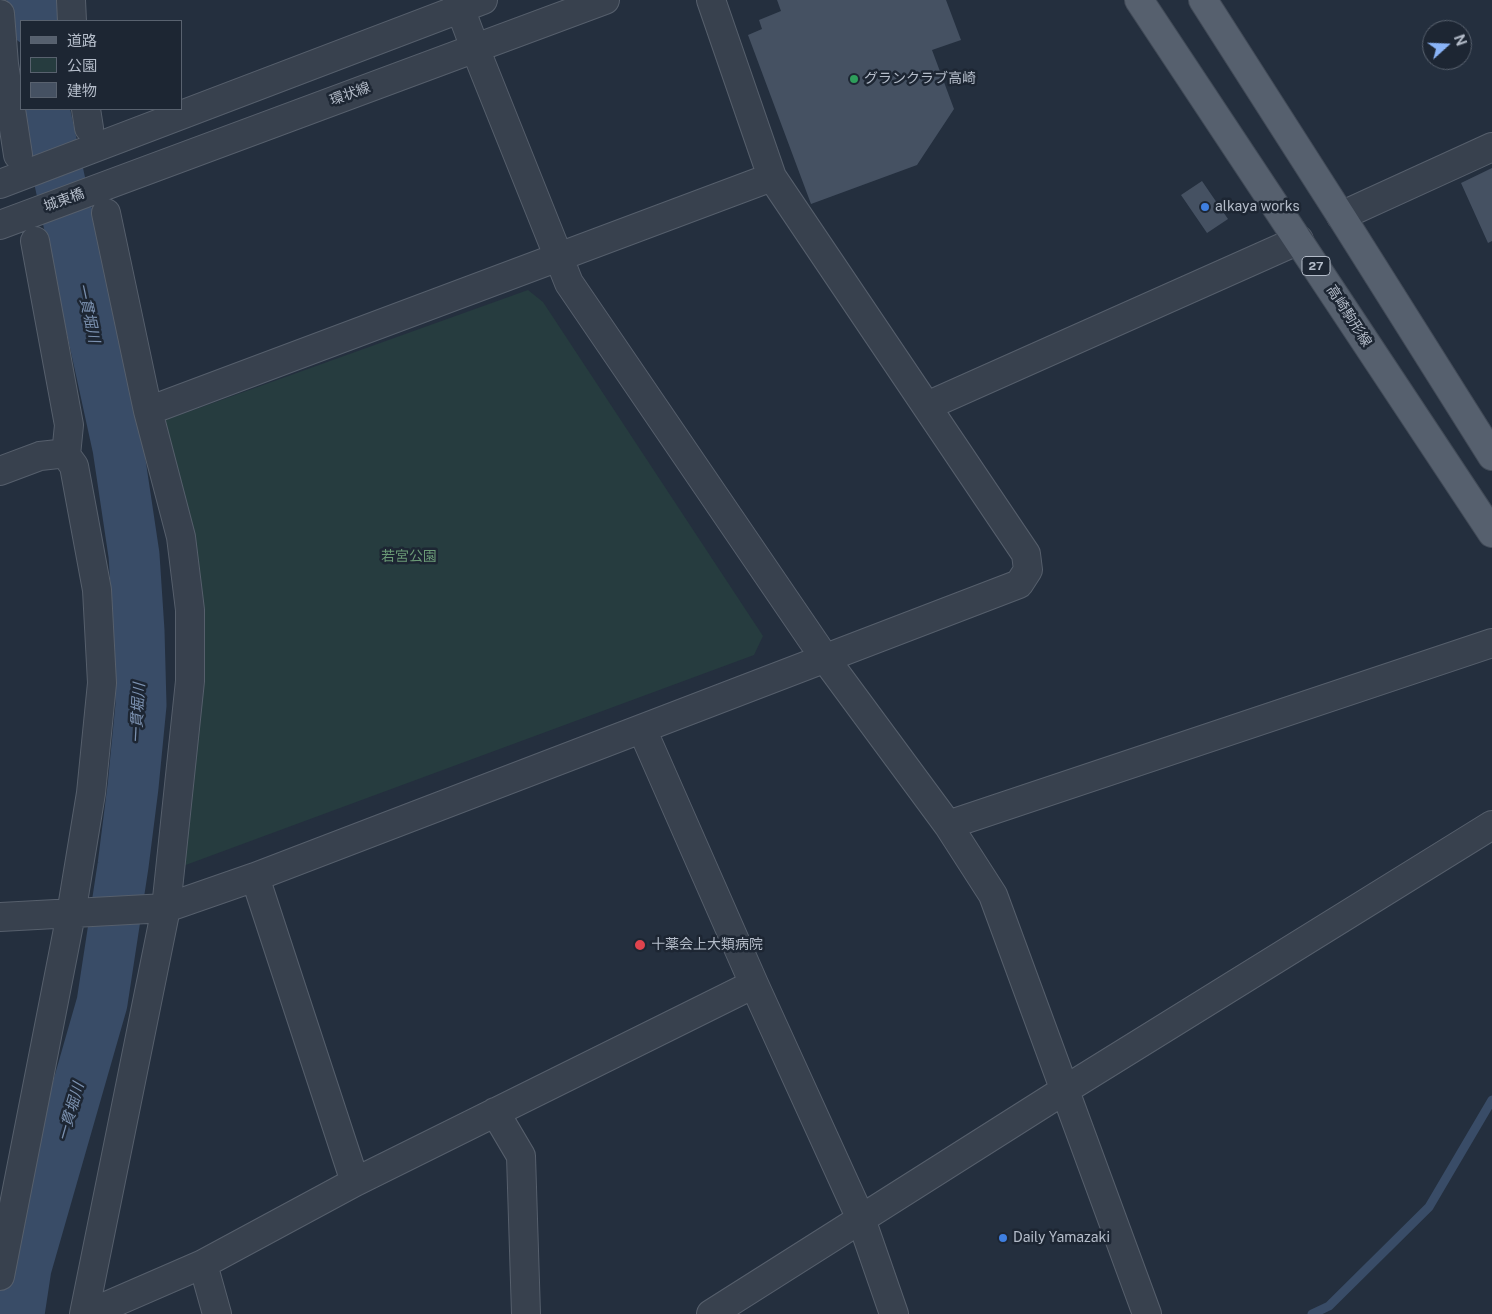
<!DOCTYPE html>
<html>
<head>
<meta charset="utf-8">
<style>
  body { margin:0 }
  #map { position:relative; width:1492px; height:1314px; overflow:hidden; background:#242f3e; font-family:"Public Sans","Noto Sans JP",sans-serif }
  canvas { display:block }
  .legend { position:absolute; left:20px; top:20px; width:162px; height:90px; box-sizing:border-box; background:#1d2633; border:1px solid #59626f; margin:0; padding:6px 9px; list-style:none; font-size:15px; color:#b4bcc9 }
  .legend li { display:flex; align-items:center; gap:10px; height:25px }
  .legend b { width:25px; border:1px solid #59626f }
  .north { position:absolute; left:1422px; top:20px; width:50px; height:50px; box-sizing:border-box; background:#1d2633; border:1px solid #59626f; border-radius:50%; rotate:70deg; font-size:14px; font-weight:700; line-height:20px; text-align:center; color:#b4bcc9 }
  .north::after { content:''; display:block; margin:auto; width:18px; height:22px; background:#8ab4f8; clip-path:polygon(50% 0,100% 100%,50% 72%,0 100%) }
</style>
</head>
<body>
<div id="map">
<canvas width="1492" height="1314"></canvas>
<ul class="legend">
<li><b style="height:6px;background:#56606e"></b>道路</li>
<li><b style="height:14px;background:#263c3f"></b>公園</li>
<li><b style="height:14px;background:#455162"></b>建物</li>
</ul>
<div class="north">N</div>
</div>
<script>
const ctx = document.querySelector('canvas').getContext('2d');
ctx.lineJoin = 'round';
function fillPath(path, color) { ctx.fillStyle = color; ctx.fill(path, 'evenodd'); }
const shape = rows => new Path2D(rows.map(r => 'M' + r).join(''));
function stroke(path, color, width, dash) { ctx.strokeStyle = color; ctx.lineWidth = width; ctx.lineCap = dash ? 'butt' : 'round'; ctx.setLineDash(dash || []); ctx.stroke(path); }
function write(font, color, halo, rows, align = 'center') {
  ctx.font = font + ' "Public Sans","Noto Sans JP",sans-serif'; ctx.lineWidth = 5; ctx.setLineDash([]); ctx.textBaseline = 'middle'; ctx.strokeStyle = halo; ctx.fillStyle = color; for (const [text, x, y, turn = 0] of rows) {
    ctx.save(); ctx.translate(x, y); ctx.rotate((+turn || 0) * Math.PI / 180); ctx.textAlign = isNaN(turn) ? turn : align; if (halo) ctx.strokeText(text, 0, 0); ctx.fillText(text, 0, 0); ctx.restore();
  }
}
fillPath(shape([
  [528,290,543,302,763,636,754,655,183,866,200,684,160,422]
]), '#263c3f');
stroke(shape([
  [1312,1314,1329,1306,1429,1207,1492,1100]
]), '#394c67', 9);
stroke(shape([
  [32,0,34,21],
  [19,1314,26,1268,102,1003,123,866,133,787,141,705,139,631,134,555,118,448,44,109]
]), '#394c67', 51);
fillPath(shape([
  [777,0,946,0,961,40,932,50,954,109,917,165,811,204,748,35,762,29,759,20,781,11],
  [1492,168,1492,241,1488,243,1461,183],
  [1202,181,1228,219,1207,233,1181,195]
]), '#455162');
const minor = shape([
  [71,0,72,21],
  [457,0,475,48,569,283,824,657,948,825,993,895,1147,1314],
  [0,14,4,64,18,155],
  [86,109,89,128],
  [0,184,483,0],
  [106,213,148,411],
  [1341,216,1492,147],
  [0,225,605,0],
  [35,241,69,425,66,455],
  [927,406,1299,240],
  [0,471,40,456,58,454,66,455,74,466,97,590,102,683,91,793,71,914,0,1276],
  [642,729,754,984,861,1219,894,1314],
  [948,825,1492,643],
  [255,877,355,1182],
  [0,917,166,908,255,877,1019,584,1028,570,1026,554,772,177,711,0],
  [495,1112,521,1156,526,1314],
  [203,1264,217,1314],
  [84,1314,166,908,190,681,190,610,181,537,148,411,772,177],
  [88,1314,203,1264,355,1182,754,984],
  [711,1314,1063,1091,1492,825]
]);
const major = shape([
  [1139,0,1492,533],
  [1203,0,1341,216,1492,456]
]);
stroke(minor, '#565f6c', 30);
stroke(major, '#414a57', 30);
stroke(minor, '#38414e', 28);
stroke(major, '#56606e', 28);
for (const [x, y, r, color] of [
  [854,79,5,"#2e9e5b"],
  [1205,207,5,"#3f7fe0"],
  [640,945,6,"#e0444e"],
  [1003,1238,5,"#3f7fe0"]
]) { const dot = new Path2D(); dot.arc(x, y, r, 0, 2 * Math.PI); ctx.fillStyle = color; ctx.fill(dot); stroke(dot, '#1d2633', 2); }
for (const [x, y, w] of [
  [1316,266,28]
]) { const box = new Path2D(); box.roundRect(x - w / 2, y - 9.5, w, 19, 4); ctx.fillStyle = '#1d2633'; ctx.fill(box); stroke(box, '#b4bcc9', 1); }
write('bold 12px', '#b4bcc9', null, [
  ["27",1316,266]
]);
write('14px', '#b4bcc9', '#1d2633', [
  ["グランクラブ高崎",864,79],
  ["alkaya works",1215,207],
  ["十薬会上大類病院",651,945],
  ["Daily Yamazaki",1013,1238]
], 'left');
write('14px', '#b4bcc9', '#1d2633', [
  ["環状線",350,94,-20],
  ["城東橋",64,200,-20],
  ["高崎駒形線",1349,316,57]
]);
write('14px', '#6b9a76', '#1d2633', [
  ["若宮公園",409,557]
]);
write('italic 15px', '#7c92b1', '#1d2633', [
  ["一貫堀川",88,313,78],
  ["一貫堀川",138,713,-87],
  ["一貫堀川",71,1112,-74]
]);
</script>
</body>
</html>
